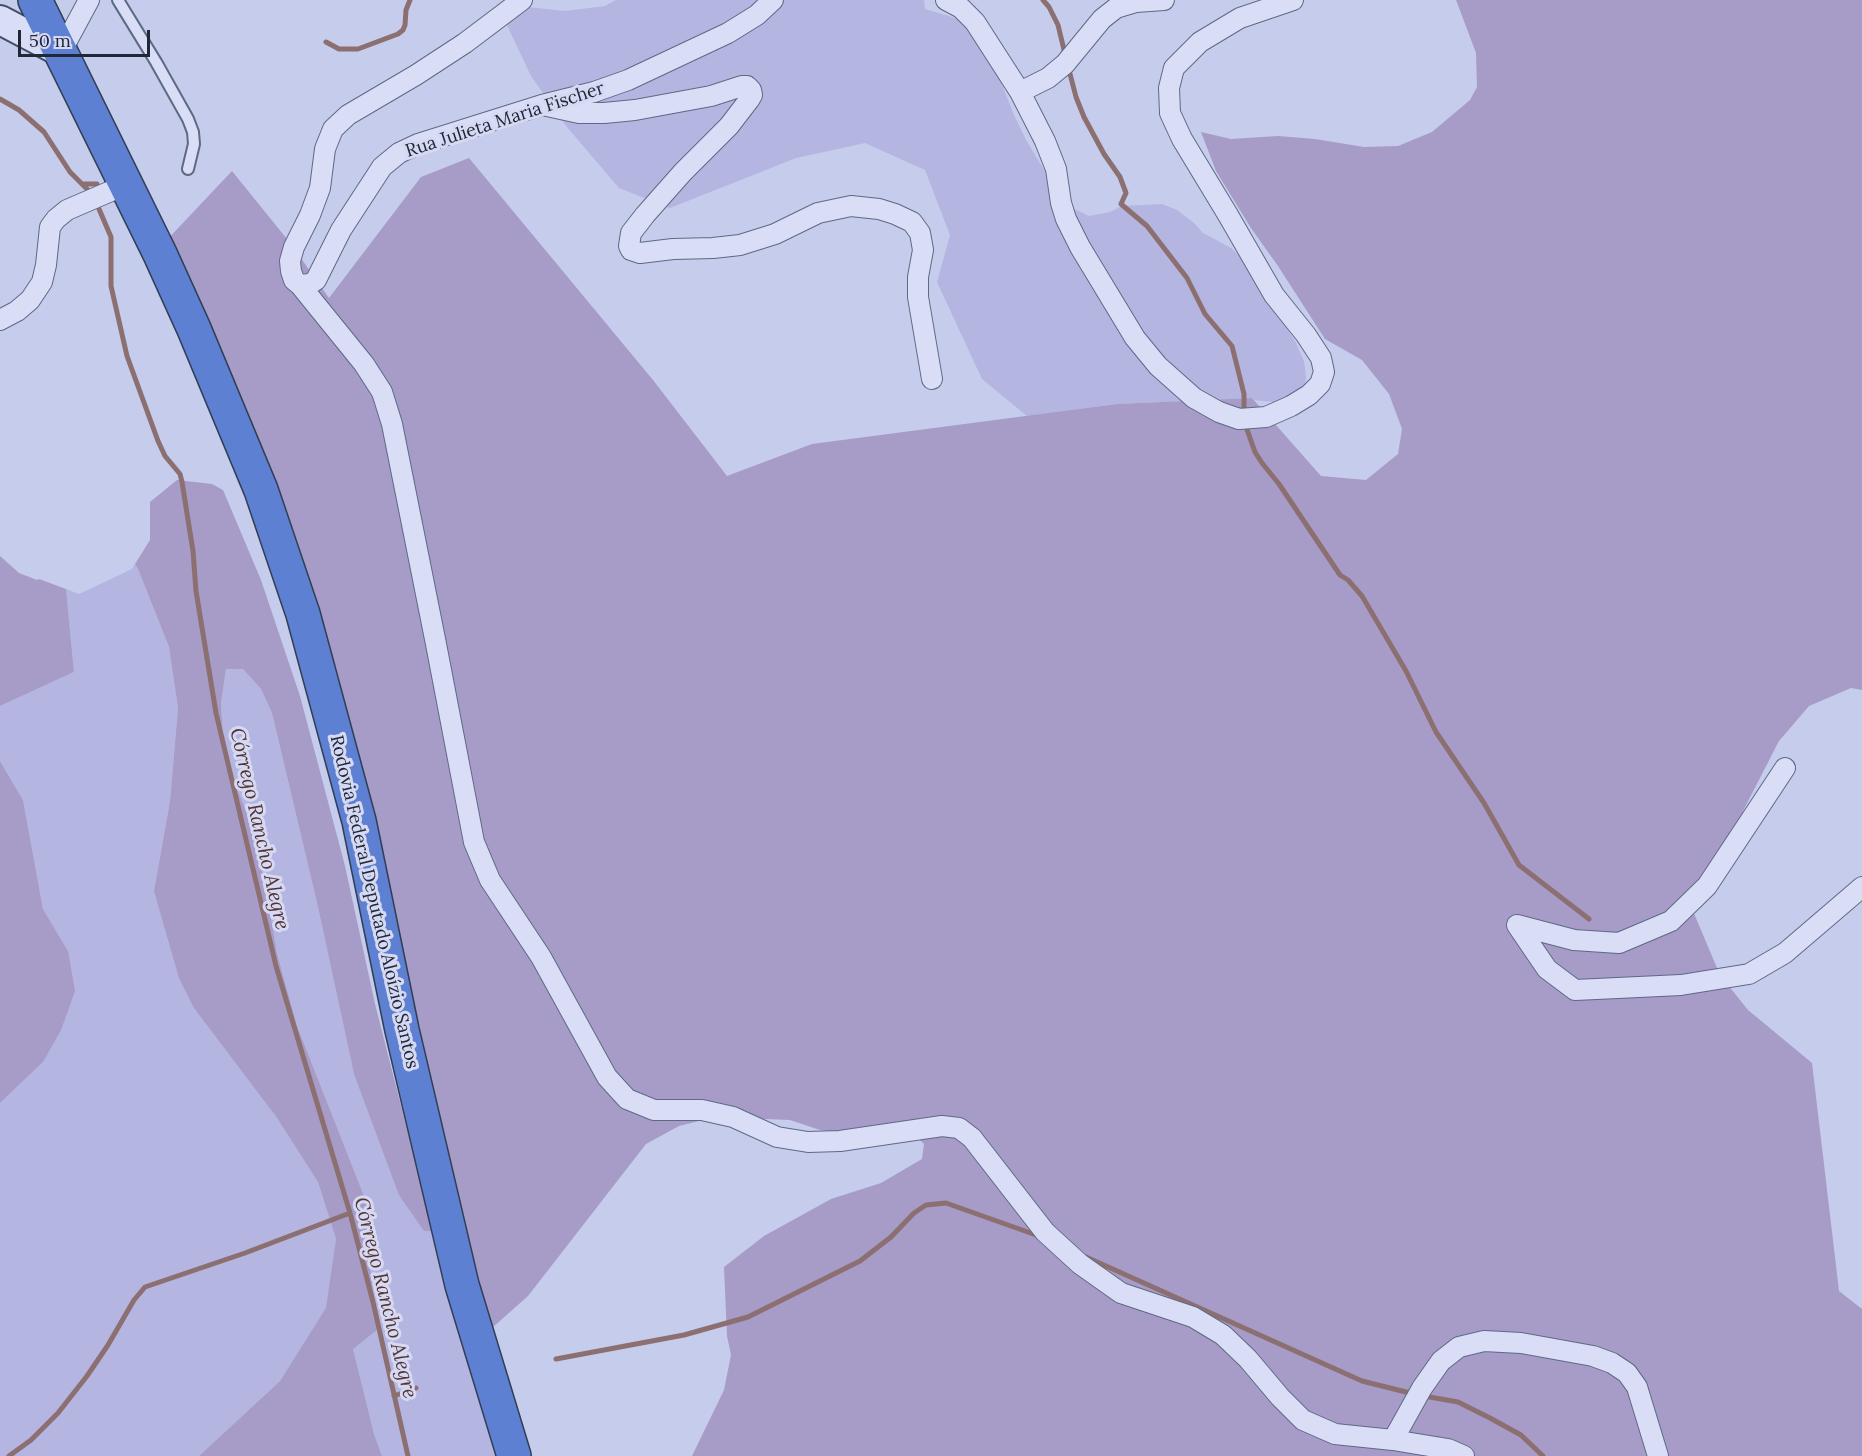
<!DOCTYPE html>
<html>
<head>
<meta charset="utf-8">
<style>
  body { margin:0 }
  #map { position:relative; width:1862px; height:1456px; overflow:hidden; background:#c6cceb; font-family:Lora,serif }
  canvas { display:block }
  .scale { position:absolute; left:18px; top:30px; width:132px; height:27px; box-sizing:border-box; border:3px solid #202836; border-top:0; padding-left:8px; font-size:18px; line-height:21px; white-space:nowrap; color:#202836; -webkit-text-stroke:4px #d5d9f3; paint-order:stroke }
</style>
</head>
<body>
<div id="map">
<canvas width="1862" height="1456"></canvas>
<div class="scale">50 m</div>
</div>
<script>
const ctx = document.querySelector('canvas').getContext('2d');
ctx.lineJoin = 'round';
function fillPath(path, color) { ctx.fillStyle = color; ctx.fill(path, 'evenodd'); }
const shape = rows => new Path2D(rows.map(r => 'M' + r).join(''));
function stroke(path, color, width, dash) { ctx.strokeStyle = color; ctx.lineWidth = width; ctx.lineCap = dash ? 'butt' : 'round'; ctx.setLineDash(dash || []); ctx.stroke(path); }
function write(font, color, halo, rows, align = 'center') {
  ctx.font = font + ' Lora,serif'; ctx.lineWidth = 6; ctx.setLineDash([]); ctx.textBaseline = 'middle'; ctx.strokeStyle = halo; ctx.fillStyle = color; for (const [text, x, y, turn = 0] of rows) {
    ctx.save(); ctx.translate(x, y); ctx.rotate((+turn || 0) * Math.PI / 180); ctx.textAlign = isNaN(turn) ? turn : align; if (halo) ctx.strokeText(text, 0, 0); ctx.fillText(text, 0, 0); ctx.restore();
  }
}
fillPath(shape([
  [616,0,924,0,925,9,962,20,984,40,1014,115,1026,140,1055,188,1072,208,1089,216,1110,212,1122,206,1162,204,1177,210,1194,223,1203,233,1231,248,1247,263,1257,283,1295,341,1304,361,1306,377,1304,391,1291,400,1273,402,1254,400,1252,398,1117,404,1027,416,982,379,937,282,950,235,925,170,865,143,796,158,670,208,619,188,567,127,531,76,506,23,517,6,565,11,605,6],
  [135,564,138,569,169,647,178,708,170,801,154,891,275,1115,318,1182,336,1239,327,1308,280,1381,199,1456,0,1456,0,1103,43,1062,68,951,43,909,23,800,0,761,0,706,74,672,66,589,79,594,132,569],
  [226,669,243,669,261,689,272,713,318,907,354,1074,433,1231,497,1456,382,1456,374,1434,353,1349,368,1255,366,1201,297,1026,224,756,221,703]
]), '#b4b5e0');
fillPath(shape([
  [1456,0,1862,0,1862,690,1851,688,1809,706,1779,741,1744,809,1724,856,1690,904,1720,975,1748,1010,1812,1063,1839,1291,1862,1309,1862,1456,692,1456,724,1390,731,1355,727,1336,724,1267,764,1236,831,1199,881,1183,922,1159,924,1144,911,1131,854,1134,820,1130,790,1120,715,1117,679,1126,646,1144,528,1296,492,1328,458,1212,371,841,165,242,232,171,291,244,329,298,421,177,469,158,653,380,727,476,812,444,1117,404,1252,398,1321,476,1366,480,1398,454,1402,429,1389,394,1362,360,1325,339,1278,266,1251,228,1216,171,1201,132,1231,139,1278,136,1315,139,1364,147,1398,146,1432,132,1470,100,1477,87,1476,53],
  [177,480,212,484,223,490,261,580,300,696,345,866,375,1004,433,1231,424,1231,399,1195,354,1074,318,907,272,713,261,689,243,669,226,669,221,703,224,756,256,837,277,953,297,1026,366,1201,368,1255,378,1329,353,1349,374,1434,382,1456,199,1456,280,1381,326,1308,336,1239,318,1182,275,1115,194,1008,179,978,154,891,170,801,178,708,169,647,138,569,135,564,150,540,150,502],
  [0,556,19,573,37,580,39,579,66,589,74,672,0,706],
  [0,761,23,800,43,909,68,951,75,991,61,1030,43,1062,0,1103]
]), '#a79bc8');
stroke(shape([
  [1043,0,1049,7,1058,25,1065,54],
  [326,42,339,49,358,49,398,34,403,30,405,25,406,10,410,0],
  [1068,66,1076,97,1084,117,1104,154,1120,177,1126,193,1121,204,1147,226,1187,278,1205,314,1232,346,1244,394,1244,414],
  [0,99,19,110,44,132,70,172,87,189],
  [82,184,97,184],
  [99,209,111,237,111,286,127,356,158,441,165,456,180,474,182,482,193,551,196,591,216,713,276,966,350,1213,373,1302,408,1456],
  [1245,424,1255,452,1262,463,1279,484,1340,575,1348,580,1362,596,1406,671,1436,732,1484,803,1519,865,1589,919],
  [1086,1257,1362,1381,1414,1394],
  [556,1359,684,1335,748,1317,860,1261,891,1237,914,1213,926,1205,946,1203,1039,1236],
  [394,1396,416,1388],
  [1424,1396,1458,1402,1490,1418,1521,1435,1543,1456],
  [9,1456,31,1440,58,1413,87,1376,108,1345,134,1300,145,1287,245,1253,350,1213]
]), '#8c6f71', 5);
const lane = shape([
  [118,0,156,62,188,119,193,132,194,144,188,169]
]);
const street = shape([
  [522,0,465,43,416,75,348,115,333,129,325,149,320,188,310,215,294,247,290,261,291,271,294,280,300,285,310,284,316,280,341,230,382,167,399,153,418,144,542,105,594,92,628,80,728,33,757,15,773,0],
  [946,0,961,8,975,22,1020,92,1045,141,1056,169,1061,203,1066,219,1080,247,1135,338,1158,366,1194,398,1219,412,1239,419,1266,417,1291,406,1309,395,1320,384,1324,372,1321,358,1306,335,1274,295,1228,215,1182,139,1170,113,1169,88,1174,68,1200,42,1240,18,1293,0],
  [61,52,89,0],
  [1020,92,1048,78,1065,64,1102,19,1116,8,1136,2,1164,0],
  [547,106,579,113,604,113,635,110,711,96,742,86,747,86,751,90,752,95,749,100,729,126,683,172,645,215,631,233,629,246,631,250,640,253,673,249,713,248,740,245,775,234,818,213,851,206,879,209,895,214,912,222,920,233,923,250,918,277,918,297,932,379],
  [300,285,364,364,382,392,392,424,436,644,474,842,490,880,541,957,607,1077,627,1099,654,1110,702,1110,733,1117,777,1137,808,1142,840,1141,942,1126,959,1128,972,1138,1045,1232,1080,1264,1121,1293,1193,1317,1223,1335,1248,1359,1280,1397,1303,1420,1335,1434,1393,1440,1448,1449,1464,1456],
  [0,320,17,311,30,300,42,282,46,265,50,227,56,219,67,210,125,185],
  [1785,768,1707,886,1671,921,1619,943,1574,940,1517,925,1547,969,1575,990,1681,985,1749,974,1785,953,1862,887],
  [1393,1440,1422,1388,1441,1361,1459,1347,1484,1341,1521,1343,1593,1356,1612,1363,1627,1373,1637,1387,1658,1456]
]);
const secondary = shape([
  [0,20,61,52]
]);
const highway = shape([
  [35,0,160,254,194,329,261,490,303,614,359,821,402,1030,462,1285,514,1456]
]);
stroke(lane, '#5d6a84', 14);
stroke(street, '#5d6a84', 22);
stroke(secondary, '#404e66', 32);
stroke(highway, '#313e53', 36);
stroke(lane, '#d9ddf6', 10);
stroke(street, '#d9ddf6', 20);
stroke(secondary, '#d9ddf6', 28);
stroke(highway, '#5e80d2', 33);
write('18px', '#202836', '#d5d9f3', [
  ["Rua Julieta Maria Fischer",505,120,-18],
  ["Rodovia Federal Deputado Aloízio Santos",374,902,77]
]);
write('italic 20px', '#543330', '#d5d9f3', [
  ["Córrego Rancho Alegre",259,829,77],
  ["Córrego Rancho Alegre",385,1298,76]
]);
</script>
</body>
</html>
